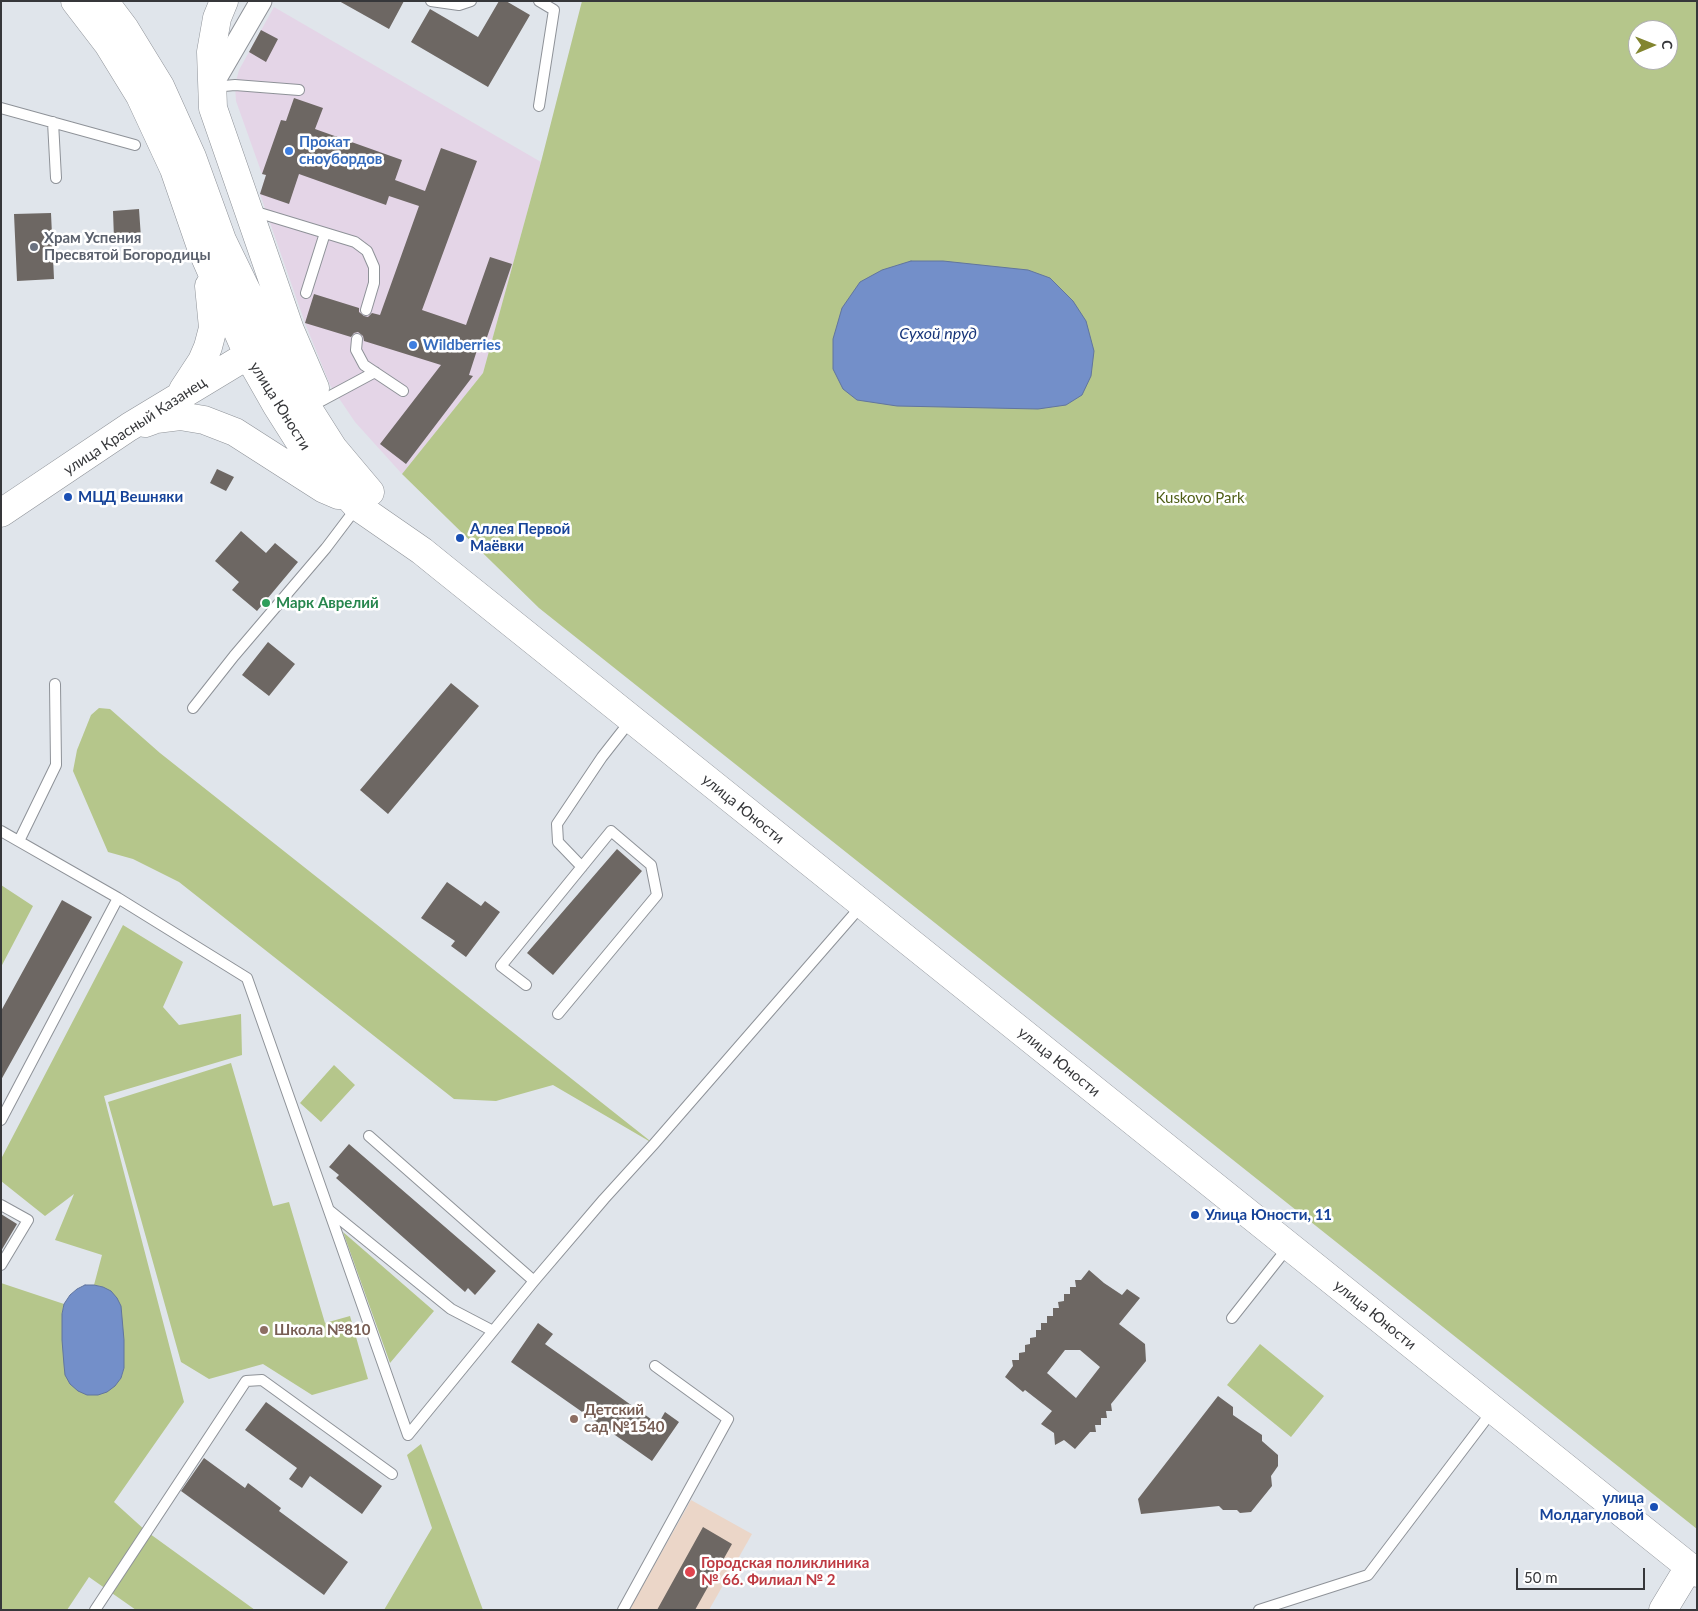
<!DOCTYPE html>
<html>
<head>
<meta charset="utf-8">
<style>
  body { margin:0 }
  #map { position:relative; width:1698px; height:1611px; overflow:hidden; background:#e0e5eb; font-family:Lato,sans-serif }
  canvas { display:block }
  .frame { position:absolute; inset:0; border:2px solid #36373a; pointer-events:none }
  .north { position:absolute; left:1628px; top:20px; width:50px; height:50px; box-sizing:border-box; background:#fff; border:1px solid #afafb0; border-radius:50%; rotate:89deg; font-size:14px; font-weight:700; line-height:20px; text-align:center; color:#36373a }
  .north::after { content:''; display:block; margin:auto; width:18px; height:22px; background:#82852f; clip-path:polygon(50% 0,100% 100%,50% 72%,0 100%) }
  .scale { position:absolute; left:1516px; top:1568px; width:129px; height:22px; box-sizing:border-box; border:2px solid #36373a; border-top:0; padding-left:6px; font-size:15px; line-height:18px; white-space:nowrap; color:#36373a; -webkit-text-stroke:4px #fff; paint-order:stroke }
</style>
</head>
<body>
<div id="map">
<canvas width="1698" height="1611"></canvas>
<div class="frame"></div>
<div class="north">С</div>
<div class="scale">50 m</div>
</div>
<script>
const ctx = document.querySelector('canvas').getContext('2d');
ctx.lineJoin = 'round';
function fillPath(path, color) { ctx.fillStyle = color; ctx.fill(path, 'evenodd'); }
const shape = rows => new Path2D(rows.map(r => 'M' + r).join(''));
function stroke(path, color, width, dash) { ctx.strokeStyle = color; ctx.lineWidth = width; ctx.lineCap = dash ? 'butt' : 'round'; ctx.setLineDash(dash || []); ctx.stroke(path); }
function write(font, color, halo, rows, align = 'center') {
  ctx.font = font + ' Lato,sans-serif'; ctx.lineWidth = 5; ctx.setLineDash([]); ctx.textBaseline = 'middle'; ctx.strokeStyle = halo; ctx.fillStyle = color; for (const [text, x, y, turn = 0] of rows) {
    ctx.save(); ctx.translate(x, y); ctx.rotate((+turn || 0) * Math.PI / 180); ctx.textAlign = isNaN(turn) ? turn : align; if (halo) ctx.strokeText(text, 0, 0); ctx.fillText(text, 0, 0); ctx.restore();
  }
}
fillPath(shape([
  [274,7,541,162,483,373,402,474,355,422,330,385,305,323,260,194,266,175,262,174,236,101,235,85,239,70]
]), '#e4d5e7');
fillPath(shape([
  [691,1500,752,1534,709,1610,629,1610]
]), '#ebd6c8');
fillPath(shape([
  [582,1,1697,1,1697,1529,539,608,402,474,483,373,541,162],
  [1638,30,1668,30,1668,60,1638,60],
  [99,708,110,709,160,753,654,1144,553,1085,496,1101,454,1099,179,882,133,859,108,852,73,771,77,750,91,715],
  [1,885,33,906,1,967],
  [123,925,183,962,163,1007,179,1025,241,1014,242,1055,104,1096,184,1402,114,1502,146,1531,255,1610,136,1610,89,1577,67,1610,1,1610,1,1283,64,1304,62,1314,121,1378,124,1368,124,1340,103,1287,94,1285,102,1255,55,1240,74,1194,45,1216,1,1181,1,1159],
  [231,1063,273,1206,289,1202,325,1323,350,1316,368,1379,312,1395,263,1364,209,1379,181,1362,108,1102],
  [334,1065,355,1085,321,1122,300,1103],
  [343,1232,434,1311,390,1363],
  [1260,1344,1324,1396,1291,1437,1227,1385],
  [421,1444,483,1610,384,1610,432,1528,407,1455]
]), '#b5c68b');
const water = shape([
  [911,261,943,261,1028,270,1050,278,1073,301,1086,321,1094,351,1091,376,1082,395,1066,405,1038,409,897,406,857,400,843,389,833,369,833,339,842,308,860,282,882,270,911,261],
  [85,1285,94,1285,103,1287,111,1291,117,1298,121,1306,124,1340,124,1368,121,1378,115,1386,107,1392,98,1395,87,1395,78,1391,70,1384,65,1375,64,1365,62,1340,62,1314,64,1304,70,1295,77,1289,85,1285]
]);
fillPath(water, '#738fc9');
stroke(water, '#61759e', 1);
fillPath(shape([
  [339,1,404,1,389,29],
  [499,1,506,1,530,15,488,87,411,42,430,9,478,37],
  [261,30,278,39,266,62,249,52],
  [294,98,323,108,315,129,402,160,395,180,425,191,441,148,477,161,422,310,466,325,490,257,512,264,484,346,479,344,469,375,473,376,406,464,380,444,441,365,364,341,363,336,358,332,354,333,351,337,305,323,314,294,359,308,359,312,364,316,368,317,372,313,380,315,419,206,389,196,386,205,299,174,289,204,260,194,266,175,262,174,281,120,286,121],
  [139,209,141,238,114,239,113,211],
  [51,213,54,279,17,281,14,214],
  [217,469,234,477,226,491,210,483],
  [241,531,266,553,275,543,298,562,257,611,232,590,239,582,215,561],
  [268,642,295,664,269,696,242,675],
  [451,683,479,706,388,814,360,790],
  [617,849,642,871,553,975,527,953],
  [447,882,481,906,485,901,500,912,466,957,451,946,455,941,421,918],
  [62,900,92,917,1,1080,1,1011],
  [349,1144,496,1271,475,1295,468,1288,465,1292,336,1178,339,1175,329,1167],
  [1,1214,17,1224,1,1251],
  [1089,1270,1104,1283,1122,1295,1127,1289,1140,1298,1119,1324,1145,1344,1146,1361,1111,1404,1112,1411,1106,1411,1107,1418,1101,1418,1101,1425,1095,1425,1096,1432,1090,1432,1075,1449,1064,1440,1055,1445,1054,1433,1041,1424,1052,1411,1025,1390,1023,1392,1005,1377,1013,1366,1012,1360,1019,1360,1019,1353,1025,1352,1025,1345,1030,1344,1030,1338,1036,1337,1036,1330,1041,1330,1041,1323,1047,1323,1047,1316,1053,1316,1053,1308,1059,1308,1058,1302,1064,1301,1064,1294,1070,1294,1070,1287,1076,1287,1075,1280,1081,1280],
  [1065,1350,1080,1350,1100,1367,1076,1398,1047,1373],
  [538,1323,553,1334,545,1344,658,1424,665,1412,679,1422,652,1461,511,1362],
  [1218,1396,1233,1407,1233,1415,1262,1435,1262,1441,1278,1455,1278,1466,1271,1476,1272,1486,1251,1512,1240,1513,1237,1510,1223,1510,1219,1506,1141,1514,1138,1499],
  [266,1402,382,1486,362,1514,310,1476,302,1488,289,1479,297,1468,245,1430],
  [204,1458,245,1488,248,1483,281,1508,279,1511,348,1562,324,1595,181,1491],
  [703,1527,732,1544,695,1610,657,1610]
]), '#6d6763');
const lane = shape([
  [431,1,459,5,471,1],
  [213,87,235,85,299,90],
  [539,106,554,10,539,1],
  [1,108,135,145],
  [53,122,56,178],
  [253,211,355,242,367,251,374,267,374,283,366,310],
  [306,293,325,233],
  [357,339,356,350,364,365,403,391],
  [321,401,375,372],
  [193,708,234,656,326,548,357,507],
  [1,831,118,898,1,1120],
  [19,841,56,765,55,684],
  [582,867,558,842,557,824,602,757,631,720],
  [118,898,247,978,408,1435],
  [526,985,501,966,611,831,651,865,657,895,558,1014],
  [369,1136,534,1281],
  [1,1205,28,1220,1,1265],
  [330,1211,451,1309,493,1331],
  [1232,1318,1289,1246],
  [408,1435,534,1281,604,1199,654,1144,862,905],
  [95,1610,246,1381,262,1380,392,1474],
  [623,1610,728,1419,655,1366],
  [1259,1610,1368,1575,1493,1410]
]);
const street = shape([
  [211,87,261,1]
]);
const secondary = shape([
  [75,1,108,44,140,96,174,169,202,250,248,355,277,406,301,444,357,506,422,551,443,568,1697,1573],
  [104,1,125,29,160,86,192,157,222,240,271,341,307,407,333,448,370,492],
  [224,1,217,18,211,52,213,108,290,330,315,388],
  [183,390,202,361,208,347,213,328,209,286],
  [145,423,156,419,180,416,204,420,235,432,324,489,338,495],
  [1,513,129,427,263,346],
  [1663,1610,1689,1567]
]);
stroke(lane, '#8e9298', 12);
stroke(street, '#8e9298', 23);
stroke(secondary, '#8e9298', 29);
stroke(lane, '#fff', 10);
stroke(street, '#fff', 21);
stroke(secondary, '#fff', 28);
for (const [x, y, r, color] of [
  [289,151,5,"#3f7fe0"],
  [34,247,5,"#6b7280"],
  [413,345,5,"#3f7fe0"],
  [68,497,5,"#1a4fb4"],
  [460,538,5,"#1a4fb4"],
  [266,603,5,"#2e9e5b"],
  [1195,1215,5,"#1a4fb4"],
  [264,1330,5,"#8d6e63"],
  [574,1419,5,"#8d6e63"],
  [1654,1507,5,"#1a4fb4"],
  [690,1572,6,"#e0444e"]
]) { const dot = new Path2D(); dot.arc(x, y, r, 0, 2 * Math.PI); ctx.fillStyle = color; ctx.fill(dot); stroke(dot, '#fff', 2); }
write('bold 15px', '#366cbe', '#fff', [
  ["Прокат",299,142],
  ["сноубордов",299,159],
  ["Wildberries",423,345]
], 'left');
write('bold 15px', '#5b616d', '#fff', [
  ["Храм Успения",44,238],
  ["Пресвятой Богородицы",44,255]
], 'left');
write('15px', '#36373a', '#fff', [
  ["улица Юности",280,406,58],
  ["улица Красный Казанец",135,426,-33],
  ["улица Юности",743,809,39],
  ["улица Юности",1059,1062,39],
  ["улица Юности",1375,1315,39]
]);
write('bold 15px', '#164399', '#fff', [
  ["МЦД Вешняки",78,497],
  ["Аллея Первой",470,529],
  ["Маёвки",470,546],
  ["Улица Юности, 11",1205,1215],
  ["улица",1644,1498,"right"],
  ["Молдагуловой",1644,1515,"right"]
], 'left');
write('15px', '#4f5f17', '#fff', [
  ["Kuskovo Park",1200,498]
]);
write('bold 15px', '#27864d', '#fff', [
  ["Марк Аврелий",276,603]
], 'left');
write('bold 15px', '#785e54', '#fff', [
  ["Школа №810",274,1330],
  ["Детский",584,1410],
  ["сад №1540",584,1427]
], 'left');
write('bold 15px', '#be3a42', '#fff', [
  ["Городская поликлиника",701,1563],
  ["№ 66. Филиал № 2",701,1580]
], 'left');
write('italic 16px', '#183579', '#fff', [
  ["Сухой пруд",938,334]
]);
</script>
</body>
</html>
